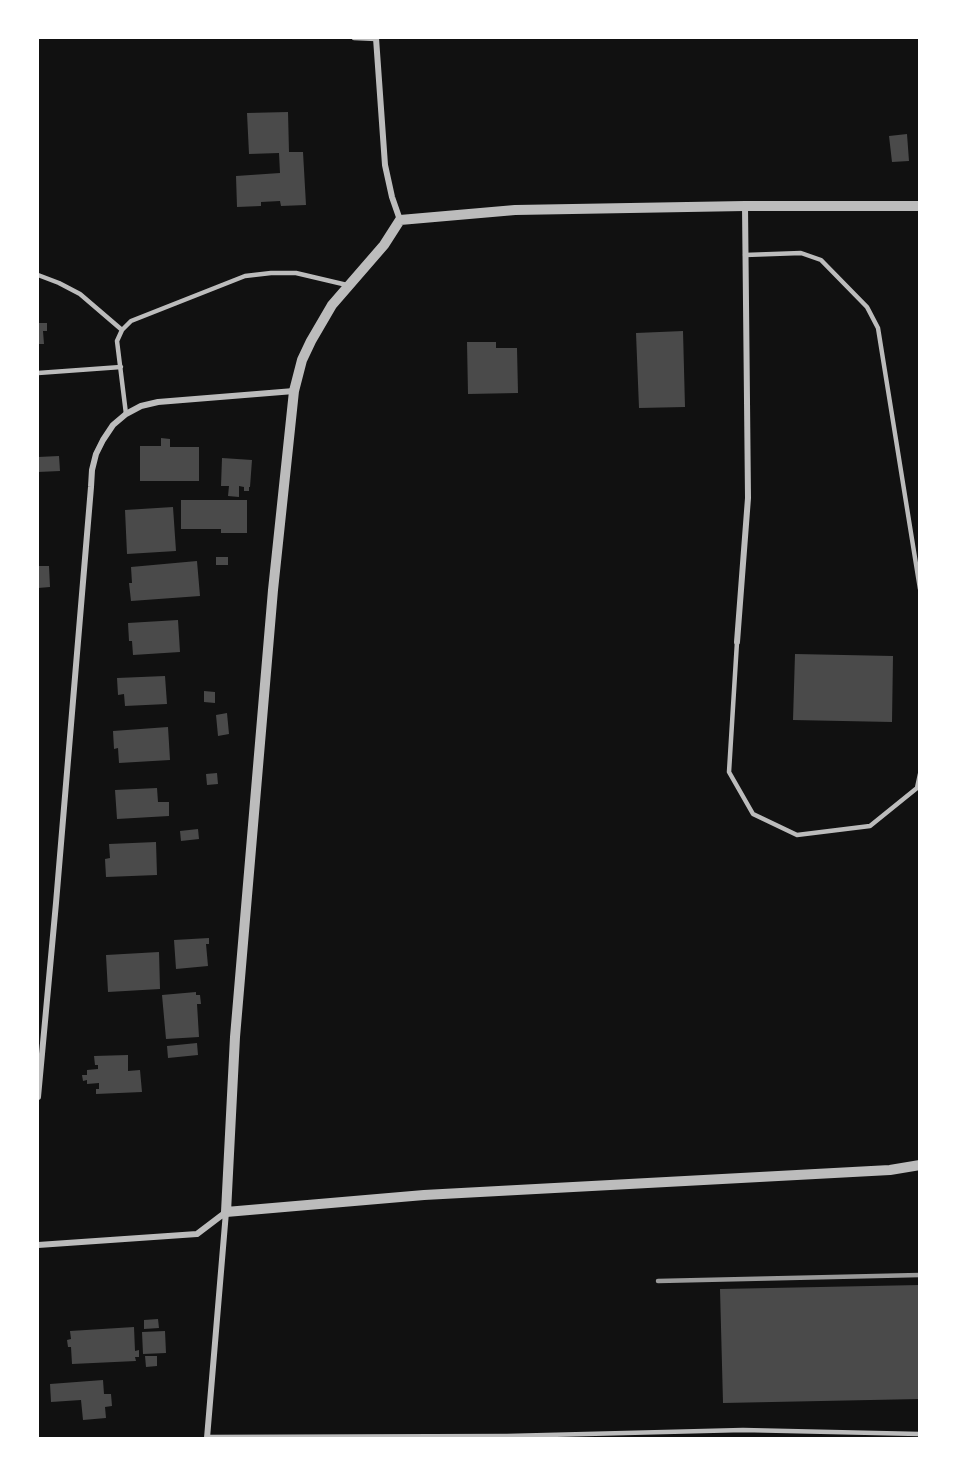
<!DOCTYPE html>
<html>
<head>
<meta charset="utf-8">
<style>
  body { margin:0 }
  #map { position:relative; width:957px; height:1476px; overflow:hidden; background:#111; font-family:Barlow,sans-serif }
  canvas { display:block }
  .frame { position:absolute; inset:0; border:39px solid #fff; pointer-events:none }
</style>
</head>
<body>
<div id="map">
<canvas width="957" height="1476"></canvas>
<div class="frame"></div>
</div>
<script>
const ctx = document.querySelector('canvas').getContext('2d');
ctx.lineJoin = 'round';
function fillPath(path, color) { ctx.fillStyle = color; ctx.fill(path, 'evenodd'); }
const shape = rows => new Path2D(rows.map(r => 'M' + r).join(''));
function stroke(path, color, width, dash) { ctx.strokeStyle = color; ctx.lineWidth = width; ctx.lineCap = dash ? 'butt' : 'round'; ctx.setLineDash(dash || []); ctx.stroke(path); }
fillPath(shape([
  [288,112,289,152,303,152,306,205,281,206,280,201,261,202,261,206,237,207,236,176,280,173,279,153,249,154,247,113],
  [907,134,909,161,892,162,889,136],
  [38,323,47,323,47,331,43,331,44,344,38,344],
  [683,331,685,407,639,408,636,333],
  [467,342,496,342,496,348,517,348,518,393,468,394],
  [161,438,170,439,170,447,199,447,199,481,140,481,140,446,161,446],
  [59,456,60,471,38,472,38,457],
  [222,458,252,460,250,487,249,487,249,491,244,491,244,487,239,486,239,497,228,496,229,486,221,486],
  [181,500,247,500,247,533,221,533,221,529,181,529],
  [173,507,176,551,127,554,125,510],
  [216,557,228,557,228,565,216,565],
  [197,561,200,596,131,601,129,583,132,583,131,567],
  [38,566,49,566,50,587,38,588],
  [178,620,180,652,133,655,132,641,129,641,128,623],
  [795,654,893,656,892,722,793,720],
  [165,676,167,704,125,706,124,694,118,695,117,678],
  [204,691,215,692,215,703,204,702],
  [227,713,229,734,218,736,216,715],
  [168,727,170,760,119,763,118,748,114,749,113,731],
  [217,773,218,784,207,785,206,774],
  [157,788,158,802,169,802,169,816,117,819,115,790],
  [198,829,199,839,181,841,180,831],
  [156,842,157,875,106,877,105,859,110,858,109,844],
  [209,938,209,944,206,944,208,966,176,969,174,940],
  [159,952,160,989,108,992,106,955],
  [196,992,196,995,200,995,201,1004,197,1004,199,1037,166,1039,162,995],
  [197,1043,198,1055,168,1058,167,1046],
  [128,1055,128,1071,140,1070,142,1092,96,1094,96,1089,99,1089,99,1083,87,1084,87,1080,83,1081,82,1075,87,1075,87,1070,98,1069,98,1065,95,1065,94,1056],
  [920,1285,920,1399,723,1403,720,1289],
  [158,1319,159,1328,144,1329,144,1320],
  [134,1327,135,1351,139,1350,139,1357,135,1357,136,1361,72,1364,71,1347,68,1347,67,1340,71,1339,70,1331],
  [165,1331,166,1353,143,1354,142,1332],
  [145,1356,157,1356,157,1366,146,1367],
  [103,1380,104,1394,111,1394,112,1406,105,1407,106,1418,83,1420,81,1400,51,1402,50,1384]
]), '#4a4a4a');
stroke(shape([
  [354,38,376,39],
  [745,255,801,253,821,260,867,307,878,328,920,589],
  [38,275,59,283,80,294,122,330],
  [38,373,121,367],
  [126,414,117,341,122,330,131,321,245,276,271,273,296,273,347,285],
  [737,642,729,772,753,814,797,835,870,826,917,788,920,774],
  [207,1437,507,1436,743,1430,920,1434]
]), '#bcbcbc', 4.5);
stroke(shape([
  [376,38,385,165,392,197,400,220],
  [737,642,748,498,745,206],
  [38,1097,56,903,91,487,92,470,96,454,103,440,113,425,126,414,141,406,158,402,294,391],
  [38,1245,197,1234,226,1212],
  [207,1438,226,1212]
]), '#bcbcbc', 6);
stroke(shape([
  [920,206,745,206,515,210,400,220,384,245,332,305,311,341,302,360,294,391,273,590,235,1037,226,1212,424,1195,890,1170,920,1165]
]), '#bcbcbc', 10);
stroke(shape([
  [658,1281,920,1275]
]), '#9a9a9a', 4.5);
</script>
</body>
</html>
